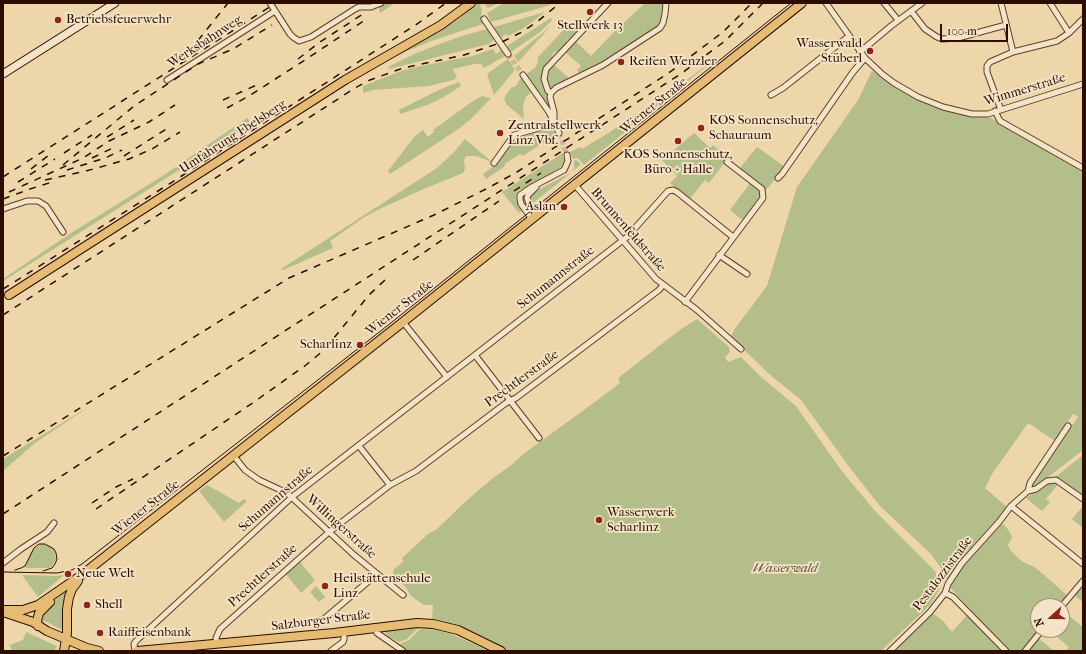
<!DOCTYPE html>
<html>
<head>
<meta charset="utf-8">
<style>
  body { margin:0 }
  #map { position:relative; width:1086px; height:654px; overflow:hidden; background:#edd6a9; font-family:"IM FELL French Canon",serif }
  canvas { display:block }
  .frame { position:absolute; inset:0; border:4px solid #2c0d00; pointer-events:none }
  .north { position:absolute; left:1030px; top:598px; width:40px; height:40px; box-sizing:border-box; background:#f3e4c7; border:1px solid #a38e77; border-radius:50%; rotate:249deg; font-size:11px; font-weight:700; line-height:16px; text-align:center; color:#2c0d00 }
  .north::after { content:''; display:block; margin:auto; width:14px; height:18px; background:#8f2418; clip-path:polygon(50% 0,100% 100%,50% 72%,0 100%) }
  .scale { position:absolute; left:940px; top:24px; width:68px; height:18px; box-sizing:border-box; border:2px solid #2c0d00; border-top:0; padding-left:5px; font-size:12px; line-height:14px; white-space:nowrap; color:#2c0d00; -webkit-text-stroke:3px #f3e4c7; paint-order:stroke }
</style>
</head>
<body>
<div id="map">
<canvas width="1086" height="654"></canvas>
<div class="frame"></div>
<div class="north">N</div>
<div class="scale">100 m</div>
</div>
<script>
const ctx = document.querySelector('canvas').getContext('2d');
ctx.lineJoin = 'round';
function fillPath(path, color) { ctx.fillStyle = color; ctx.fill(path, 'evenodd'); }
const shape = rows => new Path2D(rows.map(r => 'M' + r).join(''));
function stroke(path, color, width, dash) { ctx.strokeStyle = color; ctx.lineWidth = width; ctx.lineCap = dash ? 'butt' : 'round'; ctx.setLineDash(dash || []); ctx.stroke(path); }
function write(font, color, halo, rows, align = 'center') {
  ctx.font = font + ' "IM FELL French Canon",serif'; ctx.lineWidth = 3.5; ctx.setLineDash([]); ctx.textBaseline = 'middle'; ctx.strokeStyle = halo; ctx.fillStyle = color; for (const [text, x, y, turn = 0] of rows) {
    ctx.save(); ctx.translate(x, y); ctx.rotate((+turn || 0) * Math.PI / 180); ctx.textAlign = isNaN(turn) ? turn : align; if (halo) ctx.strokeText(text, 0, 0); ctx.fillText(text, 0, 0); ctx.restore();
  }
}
fillPath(shape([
  [384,3,395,3,380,13,379,10,380,6],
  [478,3,499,3,488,8,483,3,480,6,482,9,481,15,483,24,434,40,395,56,447,27,460,18],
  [504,3,554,3,547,6,491,22,487,13],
  [645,3,664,3,662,18,657,28,604,63,580,75,577,70,581,66,565,52,575,41,591,56,613,33],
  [545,12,524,28,508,36,506,34,501,38,494,27],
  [551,18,552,20,540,32,511,52,507,46],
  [578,21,582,26,579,31,572,38,567,40,566,46,559,52,555,51,553,53,551,60,544,70,550,108,526,74,535,68,538,62,538,57,570,23,572,24],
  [550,27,518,62,514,56],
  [487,29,494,40,489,44,389,69,388,67,414,54,437,45,462,36],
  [493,49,496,54,501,50,505,56,484,68,481,64,475,64,453,69,457,78,453,80,429,86,373,90,363,93,363,86,396,73,411,68,472,56],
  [718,57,584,165,579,159,576,158,573,159,570,152,580,147,582,149,610,132,677,87],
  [508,59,515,70,494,95,487,74],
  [553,64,569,78,549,89,546,83,546,72],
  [872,71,893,85,928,104,962,115,991,118,1083,170,1083,450,1042,482,1035,487,1031,487,1033,482,1078,417,1073,414,1055,441,1028,423,992,474,985,488,1008,508,948,581,941,568,931,554,880,506,850,468,801,400,768,373,731,337,734,330,767,286,797,187,858,100],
  [521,78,531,92,526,97,523,105,524,119,507,105,504,99,506,95,512,87,515,87],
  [459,82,461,86,444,97,430,104,400,114,399,110,441,89],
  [482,96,491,98,471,119,457,130,390,174,388,171,414,137,423,130,428,137,434,132,433,130,473,101],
  [247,118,252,124,3,281,3,279,68,235,164,175],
  [548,128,552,129,555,135,523,156,520,154,506,163,504,167,486,179,483,174,495,165,514,138,518,135],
  [694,133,710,148,713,145,728,158,709,183,705,180,690,199,670,183,677,176,662,160],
  [465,139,492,162,476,156,466,156,464,160,465,169,463,173,419,191,382,208,366,216,330,241,333,248,283,270,281,269,437,168,454,152],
  [757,147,785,167,766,190,739,169],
  [563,153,564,162,560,168,518,191,516,194,516,200,523,210,519,213,502,192],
  [574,160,578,161,581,164,572,172,533,203,532,202,531,197,533,194,538,190,572,172,574,169],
  [751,182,760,190,760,196,759,200,742,220,730,210],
  [697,319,729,347,730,352,725,357,728,362,741,357,760,376,796,406,841,470,875,511,935,571,940,587,938,592,930,605,881,651,505,651,472,634,437,623,432,617,433,605,424,605,411,596,407,589,393,573,394,569,403,562,402,558,428,534,437,529,465,502,493,478,510,466,526,452,584,410,620,383,618,378,681,329],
  [90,406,35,443,3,471,3,459],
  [1083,455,1083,497,1053,479],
  [1049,482,1059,483,1046,499,1050,502,1042,511,1026,498],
  [207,485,239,503,244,499,247,501,224,522,199,491],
  [1083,506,1083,528,1072,519],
  [1001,523,1006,527,1011,534,1012,538,1008,545,1010,550,1014,554,1023,562,1036,568,1068,596,1059,606,1038,606,1038,630,1039,630,1022,651,1011,651,972,612,949,586,962,566],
  [42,544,50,546,54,550,56,559,53,565,49,568,26,568,25,566,32,551,36,547],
  [300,562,315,580,301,593,286,574],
  [22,575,58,576,64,575,38,597],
  [1083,585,1083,602,1074,595],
  [316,586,325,597,319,602,310,592],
  [67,590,62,607,62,630,47,622,40,621,45,609],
  [1062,610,1083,627,1083,651,1066,651,1069,647,1049,630,1062,630],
  [931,612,943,621,952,632,968,614,1003,651,892,651],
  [419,626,453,631,463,636,444,631,420,628,416,630,407,639,399,642,388,636,385,632,385,630],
  [420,629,436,630,452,634,489,651,406,651,398,645,409,640],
  [26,632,57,646,54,651,12,651,10,645,23,640],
  [1038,638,1054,651,1027,651]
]), '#b4be8b');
stroke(shape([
  [508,54,523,75],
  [559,133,567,155]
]), '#d0b890', 5, [5, 2.5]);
const street = shape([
  [270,3,290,34,293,37,299,41,311,37,355,9,359,7,371,7,381,3],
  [826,3,865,58,882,74,894,83,918,97,943,107,972,114,988,114,1083,84],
  [884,3,898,20],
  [1001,3,1013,52],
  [1050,3,1069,33],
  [911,11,925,29,937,37,942,39,958,38,1006,25],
  [484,19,508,54],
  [860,52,891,26,922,3],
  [523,75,549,112,559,133],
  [167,80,275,11],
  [551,93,548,91,544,79,546,69,608,3],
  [771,95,783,88,849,36],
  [1001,110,987,72,987,66,990,62,1013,52,1057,41,1069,33,1083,19],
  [995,111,1000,121,1083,168],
  [494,163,514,135,546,126,554,121,554,112,550,97,551,93,556,88,603,65,660,28,663,23,665,14,666,3],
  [778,178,782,174,853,72,865,58],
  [575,185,656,279,697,310,741,349],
  [536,187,528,195,527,198,530,206,537,215],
  [3,209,27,201,38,201,46,206,63,232],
  [532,219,521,204,520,199,520,195,530,188,564,170,568,161,567,155],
  [719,255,747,274],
  [685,302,763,198,762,189,727,162],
  [403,322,447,377],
  [475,355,539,438],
  [359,446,390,485],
  [233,455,245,470,259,480,287,493,354,555,403,595],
  [1028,491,1030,483,1068,426],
  [1011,506,1083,564],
  [3,563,21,549,47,532,54,523],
  [945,593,953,597,1006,651],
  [1062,606,1083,581],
  [317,621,324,619,377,574],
  [374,627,377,633,403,651],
  [217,644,216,638,220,629,329,532,390,485,416,471,506,403,516,398,659,290,663,285],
  [135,651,134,644,136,641,292,497,627,237,668,191,673,190,677,192,733,237],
  [331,651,343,642,344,639,344,631],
  [890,651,930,612,945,593,948,584,962,563,999,522,1011,506,1028,491,1036,489,1047,481,1056,480,1083,499],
  [1025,651,1042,630]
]);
const secondary = shape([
  [3,74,115,3]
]);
const primary = shape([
  [9,295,345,80,441,25,471,3],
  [3,610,23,610,38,605,83,574,403,322,802,3],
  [6,613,33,622,47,631,87,648,99,651],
  [38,626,37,621,39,613,50,602],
  [64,651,67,633,67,609,69,597,72,589,78,581],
  [137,651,334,633,417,623,433,624,458,630,501,651]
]);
stroke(street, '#5c3f2a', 7);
stroke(secondary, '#2c0d00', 9);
stroke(primary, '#2c0d00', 10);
stroke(street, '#f3e4c7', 5);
stroke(secondary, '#f3e4c7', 7);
stroke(primary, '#e6bb74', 8);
stroke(shape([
  [15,570,21,568,25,566,34,548,39,544,45,544,54,549,56,553,57,559,55,564,52,568,43,571],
  [3,572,57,573,72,570,82,564,387,326,791,3]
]), '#2c0d00', 1);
stroke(shape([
  [298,59,320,42,363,14],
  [179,61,200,38,228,3],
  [223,100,259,84],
  [227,108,249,96,308,58,368,18],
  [107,137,134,120],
  [64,153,92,135],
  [124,156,171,126],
  [92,158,117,146],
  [63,165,134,106,198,64,233,49,272,25],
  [31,169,49,155],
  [67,170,105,158,122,150],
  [3,177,276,3],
  [45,180,86,171,129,159,152,149,180,132],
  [18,182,55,159],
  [514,191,541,173],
  [9,192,83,158,109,141,149,122,175,105],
  [3,199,30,189,52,182],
  [413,260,499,201],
  [3,289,177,179,417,24,446,3],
  [3,315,355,88,370,80,403,68,464,55,500,43,522,32,538,21,560,3],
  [3,456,289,278,434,215,488,188,517,172,670,72,723,32,752,3],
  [92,503,116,487,133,479],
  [96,509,254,402,306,365,324,350,369,295,385,280],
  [3,514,682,73,725,41,763,3]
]), '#2c0d00', 1.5, [7, 7]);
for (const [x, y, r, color] of [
  [590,12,4,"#8f2418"],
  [58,20,4,"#8f2418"],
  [870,51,4,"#8f2418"],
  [621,62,4,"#8f2418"],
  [701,128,4,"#8f2418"],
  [500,133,4,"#8f2418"],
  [678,141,4,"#8f2418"],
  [564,207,4,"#8f2418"],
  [360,345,4,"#8f2418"],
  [599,520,4,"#8f2418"],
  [68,574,4,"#8f2418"],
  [325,586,4,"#8f2418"],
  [87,605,4,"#8f2418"],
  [100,633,4,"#8f2418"]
]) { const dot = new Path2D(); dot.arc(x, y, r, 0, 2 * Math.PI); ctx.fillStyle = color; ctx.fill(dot); stroke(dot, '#f3e4c7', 1.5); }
write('13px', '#2c0d00', '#f3e4c7', [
  ["Betriebsfeuerwehr",66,20],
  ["Stellwerk 13",590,26,"center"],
  ["Wasserwald",862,44,"right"],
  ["Stüberl",862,59,"right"],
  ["Reifen Wenzler",629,62],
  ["KOS Sonnenschutz,",709,121],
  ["Schauraum",709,136],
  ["Zentralstellwerk",508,126],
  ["Linz Vbf.",508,141],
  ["KOS Sonnenschutz,",678,155,"center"],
  ["Büro + Halle",678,170,"center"],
  ["Aslan",556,207,"right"],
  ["Scharlinz",352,345,"right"],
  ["Wasserwerk",607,513],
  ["Scharlinz",607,528],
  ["Neue Welt",76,574],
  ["Heilstättenschule",333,579],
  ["Linz",333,594],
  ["Shell",95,605],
  ["Raiffeisenbank",108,633]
], 'left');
write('13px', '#2c0d00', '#f3e4c7', [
  ["Werksbahnweg",205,42,-33],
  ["Wimmerstraße",1025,90,-17],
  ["Wiener Straße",654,106,-39],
  ["Umfahrung Ebelsberg",233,137,-33],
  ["Brunnenfeldstraße",628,230,49],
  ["Schumannstraße",556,278,-38],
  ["Wiener Straße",400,308,-38],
  ["Prechtlerstraße",522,379,-36],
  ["Schumannstraße",276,499,-41],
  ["Wiener Straße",146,508,-38],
  ["Willingerstraße",341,527,42],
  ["Pestalozzistraße",943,574,-53],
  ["Prechtlerstraße",263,576,-42],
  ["Salzburger Straße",321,621,-7]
]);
write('italic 13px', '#5c4b31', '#f3e4c7', [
  ["Wasserwald",785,569]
]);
</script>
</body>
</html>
